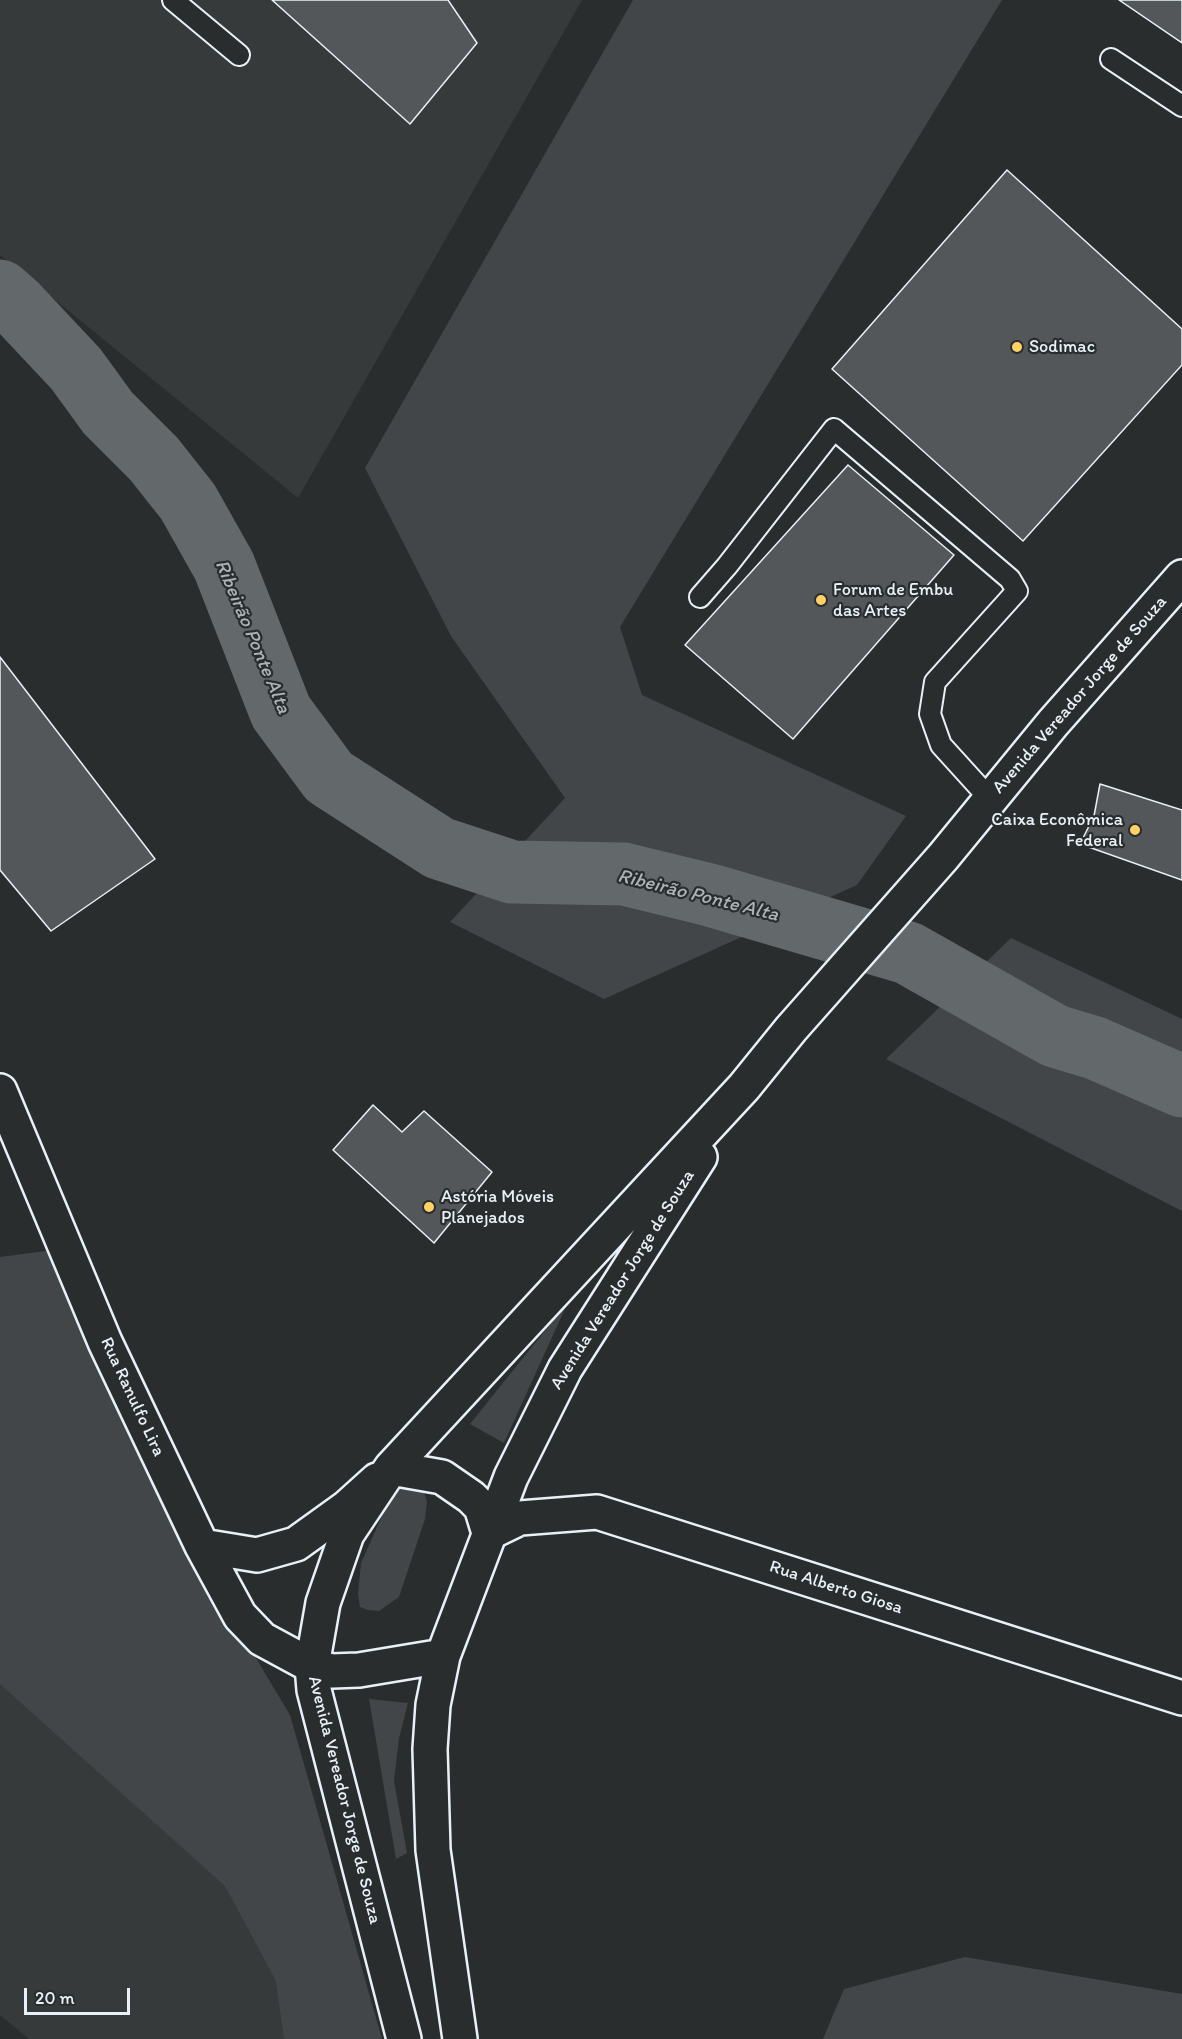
<!DOCTYPE html>
<html>
<head>
<meta charset="utf-8">
<style>
  body { margin:0 }
  #map { position:relative; width:1182px; height:2039px; overflow:hidden; background:#2a2d2e; font-family:Itim,sans-serif }
  canvas { display:block }
  .scale { position:absolute; left:24px; top:1988px; width:106px; height:27px; box-sizing:border-box; border:3px solid #e8f1f8; border-top:0; padding-left:8px; font-size:18px; line-height:21px; white-space:nowrap; color:#e8f1f8; -webkit-text-stroke:4px #2a2d2e; paint-order:stroke }
</style>
</head>
<body>
<div id="map">
<canvas width="1182" height="2039"></canvas>
<div class="scale">20 m</div>
</div>
<script>
const ctx = document.querySelector('canvas').getContext('2d');
ctx.lineJoin = 'round';
function fillPath(path, color) { ctx.fillStyle = color; ctx.fill(path, 'evenodd'); }
const shape = rows => new Path2D(rows.map(r => 'M' + r).join(''));
function stroke(path, color, width, dash) { ctx.strokeStyle = color; ctx.lineWidth = width; ctx.lineCap = dash ? 'butt' : 'round'; ctx.setLineDash(dash || []); ctx.stroke(path); }
function write(font, color, halo, rows, align = 'center') {
  ctx.font = font + ' Itim,sans-serif'; ctx.lineWidth = 4.5; ctx.setLineDash([]); ctx.textBaseline = 'middle'; ctx.strokeStyle = halo; ctx.fillStyle = color; for (const [text, x, y, turn = 0] of rows) {
    ctx.save(); ctx.translate(x, y); ctx.rotate((+turn || 0) * Math.PI / 180); ctx.textAlign = isNaN(turn) ? turn : align; if (halo) ctx.strokeText(text, 0, 0); ctx.fillText(text, 0, 0); ctx.restore();
  }
}
fillPath(shape([
  [0,0,582,0,298,498,0,255],
  [0,1646,120,1724,334,2039,29,2039,0,2015]
]), '#363a3b');
fillPath(shape([
  [633,0,1002,0,620,627,642,695,906,816,857,885,604,999,450,922,565,798,451,636,365,468],
  [1011,938,1182,1019,1182,1211,886,1059],
  [54,1250,167,1509,290,1715,382,2039,284,2039,276,1981,225,1886,0,1684,0,1257],
  [568,1302,504,1443,470,1424],
  [409,1480,421,1482,427,1502,425,1519,399,1597,379,1611,368,1610,360,1607,358,1594,361,1563,390,1498],
  [369,1699,408,1703,399,1738,394,1781,407,1853,396,1859],
  [965,1957,1182,1994,1182,2039,823,2039,844,1989]
]), '#424648');
stroke(shape([
  [0,291,16,305,76,369,108,413,154,459,188,502,224,566,281,712,329,777,439,848,512,872,624,874,710,895,908,953,1055,1036,1095,1048,1182,1086]
]), '#63686b', 63);
const building = shape([
  [272,0,448,0,477,43,410,124,272,0],
  [1119,0,1182,0,1182,43,1119,0],
  [1007,170,1182,329,1182,365,1023,541,832,369,1007,170],
  [848,465,954,555,793,739,685,645,848,465],
  [0,657,155,859,51,931,0,870,0,657],
  [1100,784,1182,810,1182,880,1080,844,1094,816,1100,784],
  [373,1105,402,1132,424,1111,492,1172,434,1243,333,1150,373,1105]
]);
fillPath(building, '#535759');
stroke(building, '#e8f1f8', 1.5);
const lane = shape([
  [173,0,239,55],
  [1111,59,1182,106],
  [700,597,727,566,834,429,1010,579,1017,591,935,682,930,714,941,745,990,799]
]);
const street = shape([
  [0,1091,105,1342,202,1546,240,1616,262,1639,312,1666],
  [489,1533,520,1518,597,1512,1182,1698],
  [202,1546,257,1555,296,1544,346,1508,377,1480]
]);
const secondary = shape([
  [391,1468,442,1477,471,1497,481,1507,489,1533],
  [312,1666,332,1671,359,1670,443,1656],
  [404,2039,314,1690,312,1666,323,1603,347,1534,391,1468,744,1087,791,1029,943,857,1053,723,1182,577],
  [460,2039,433,1850,430,1749,433,1705,443,1656,511,1477,565,1369,700,1157]
]);
stroke(lane, '#e8f1f8', 24);
stroke(street, '#e8f1f8', 38);
stroke(secondary, '#e8f1f8', 38);
stroke(lane, '#2a2d2e', 20);
stroke(street, '#2a2d2e', 33);
stroke(secondary, '#2a2d2e', 33);
for (const [x, y, r, color] of [
  [1017,347,6,"#ffd166"],
  [821,600,6,"#ffd166"],
  [1135,830,6,"#ffd166"],
  [429,1207,6,"#ffd166"]
]) { const dot = new Path2D(); dot.arc(x, y, r, 0, 2 * Math.PI); ctx.fillStyle = color; ctx.fill(dot); stroke(dot, '#2a2d2e', 2); }
write('18px', '#e8f1f8', '#2a2d2e', [
  ["Sodimac",1029,347],
  ["Forum de Embu",833,590],
  ["das Artes",833,611],
  ["Caixa Econômica",1123,820,"right"],
  ["Federal",1123,841,"right"],
  ["Astória Móveis",441,1197],
  ["Planejados",441,1218]
], 'left');
write('18px', '#e8f1f8', '#2a2d2e', [
  ["Avenida Vereador Jorge de Souza",1080,695,-49],
  ["Avenida Vereador Jorge de Souza",623,1280,-58],
  ["Rua Ranulfo Lira",132,1397,65],
  ["Rua Alberto Giosa",836,1588,18],
  ["Avenida Vereador Jorge de Souza",344,1800,76]
]);
write('italic 20px', '#acb3b9', '#2a2d2e', [
  ["Ribeirão Ponte Alta",252,637,67],
  ["Ribeirão Ponte Alta",698,896,14]
]);
</script>
</body>
</html>
